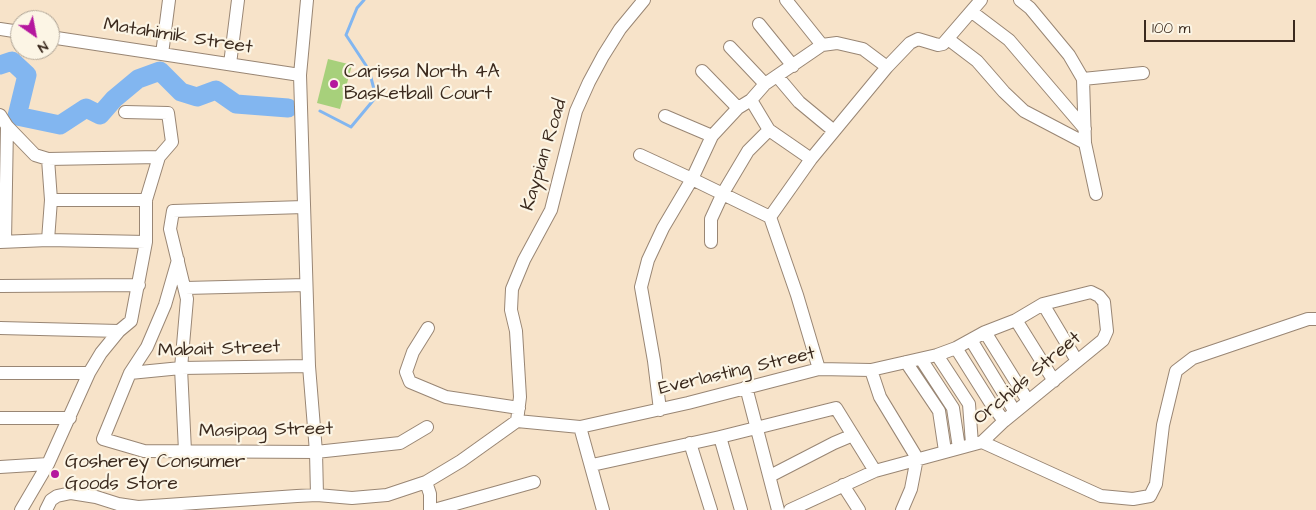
<!DOCTYPE html>
<html>
<head>
<meta charset="utf-8">
<style>
  body { margin:0 }
  #map { position:relative; width:1316px; height:510px; overflow:hidden; background:#f7e3c9; font-family:"Architects Daughter",sans-serif }
  canvas { display:block }
  .north { position:absolute; left:10px; top:10px; width:50px; height:50px; box-sizing:border-box; background:#fcf5e5; border:1px solid #afa495; border-radius:50%; rotate:147deg; font-size:14px; font-weight:700; line-height:20px; text-align:center; color:#3b2a1e }
  .north::after { content:''; display:block; margin:auto; width:18px; height:22px; background:#b5179e; clip-path:polygon(50% 0,100% 100%,50% 72%,0 100%) }
  .scale { position:absolute; left:1144px; top:20px; width:151px; height:22px; box-sizing:border-box; border:2px solid #3b2a1e; border-top:0; padding-left:6px; font-size:15px; line-height:18px; white-space:nowrap; color:#3b2a1e; -webkit-text-stroke:4px #fcf5e5; paint-order:stroke }
</style>
</head>
<body>
<div id="map">
<canvas width="1316" height="510"></canvas>
<div class="north">N</div>
<div class="scale">100 m</div>
</div>
<script>
const ctx = document.querySelector('canvas').getContext('2d');
ctx.lineJoin = 'round';
function fillPath(path, color) { ctx.fillStyle = color; ctx.fill(path, 'evenodd'); }
const shape = rows => new Path2D(rows.map(r => 'M' + r).join(''));
function stroke(path, color, width, dash) { ctx.strokeStyle = color; ctx.lineWidth = width; ctx.lineCap = dash ? 'butt' : 'round'; ctx.setLineDash(dash || []); ctx.stroke(path); }
function write(font, color, halo, rows, align = 'center') {
  ctx.font = font + ' "Architects Daughter",sans-serif'; ctx.lineWidth = 4.5; ctx.setLineDash([]); ctx.textBaseline = 'middle'; ctx.strokeStyle = halo; ctx.fillStyle = color; for (const [text, x, y, turn = 0] of rows) {
    ctx.save(); ctx.translate(x, y); ctx.rotate((+turn || 0) * Math.PI / 180); ctx.textAlign = isNaN(turn) ? turn : align; if (halo) ctx.strokeText(text, 0, 0); ctx.fillText(text, 0, 0); ctx.restore();
  }
}
fillPath(shape([
  [328,59,352,65,340,109,317,103]
]), '#a7d07b');
stroke(shape([
  [320,111,351,127,376,97,369,70,346,35,357,8,364,0]
]), '#82b6f0', 3);
stroke(shape([
  [0,65,12,61,27,75,17,116,60,125,86,108,100,115,114,99,138,79,160,71,181,92,197,97,216,90,236,104,288,108]
]), '#82b6f0', 19);
const minor = shape([
  [307,0,300,75,309,366,316,452,317,495],
  [786,0,822,45],
  [1020,0,1030,8,1069,55,1083,79,1143,73],
  [972,12,1009,40,1085,129],
  [759,24,793,66],
  [0,29,20,32],
  [50,37,300,75],
  [948,39,977,61,1004,92,1024,111,1085,143],
  [730,47,765,84],
  [162,54,169,0],
  [230,64,238,0],
  [702,71,738,108],
  [777,76,799,102,834,131],
  [1083,79,1085,143,1096,194],
  [751,100,769,130,811,159],
  [0,115,7,126,35,155,48,159,159,157],
  [665,116,712,136],
  [640,155,692,179,770,217],
  [51,200,146,200],
  [48,240,51,200,48,159],
  [0,242,48,240,146,242],
  [5,242,7,126],
  [711,242,711,219,723,193,748,151,769,130],
  [178,260,165,305,147,347,130,373,103,439,144,451,316,452,400,443,427,427],
  [0,286,139,285],
  [185,288,306,285],
  [1043,304,1077,361],
  [1016,320,1054,381],
  [0,328,119,331],
  [428,328,413,352,406,372,410,382,446,397,519,408],
  [985,332,1028,401],
  [971,340,1015,412],
  [956,348,990,402,1004,421],
  [937,355,969,404,972,444],
  [921,359,953,408,959,448],
  [906,362,939,411,945,451],
  [819,369,797,295,770,217,811,159,887,67,910,43,918,39,938,45,943,44,981,0],
  [871,370,880,397,917,458,911,489,902,510],
  [0,373,89,373],
  [130,373,181,368,309,366],
  [746,387,778,510],
  [660,410,654,361,641,287,648,260,663,228,692,179,712,136,738,108,751,100,765,84,822,45,837,43,863,49,887,67],
  [0,418,70,418],
  [517,421,580,427,688,403,819,369,871,370,937,355,956,348,985,332,1016,320,1043,304,1091,292,1099,296,1104,302,1107,331,1103,340,1004,421,982,442,875,471,790,510],
  [517,421,520,397,516,331,511,310,512,289,524,260,551,210,576,111,589,82,603,56,620,29,644,0],
  [580,427,603,510],
  [720,437,741,510],
  [982,442,1101,496,1133,499,1150,496,1156,484,1163,425,1176,371,1193,358,1308,319,1316,319],
  [690,443,711,510],
  [185,451,181,368,187,299,170,229,173,211,304,207],
  [592,465,720,437,836,408,875,471],
  [0,467,48,464],
  [770,476,834,443,853,435],
  [426,482,430,494,430,510],
  [843,485,859,510],
  [21,510,48,464,89,373,101,353,119,331,131,321,146,242,146,200,159,157,172,142,168,113,125,112],
  [46,510,51,500,57,496,71,493,96,497,118,504,138,507,297,496,317,495,352,498,387,495,426,482,461,461,517,421],
  [434,510,534,482]
]);
stroke(minor, '#998674', 14);
stroke(minor, '#fff', 12);
for (const [x, y, r, color] of [
  [334,84,5,"#b5179e"],
  [55,474,5,"#b5179e"]
]) { const dot = new Path2D(); dot.arc(x, y, r, 0, 2 * Math.PI); ctx.fillStyle = color; ctx.fill(dot); stroke(dot, '#fcf5e5', 2); }
write('19px', '#3b2a1e', '#fcf5e5', [
  ["Matahimik Street",178,37,9],
  ["Kaypian Road",545,155,-73],
  ["Mabait Street",219,350,-2],
  ["Everlasting Street",737,372,-13],
  ["Orchids Street",1028,379,-40],
  ["Masipag Street",266,431,-1]
]);
write('19px', '#3b2a1e', '#fcf5e5', [
  ["Carissa North 4A",344,73],
  ["Basketball Court",344,95],
  ["Gosherey Consumer",65,463],
  ["Goods Store",65,485]
], 'left');
</script>
</body>
</html>
